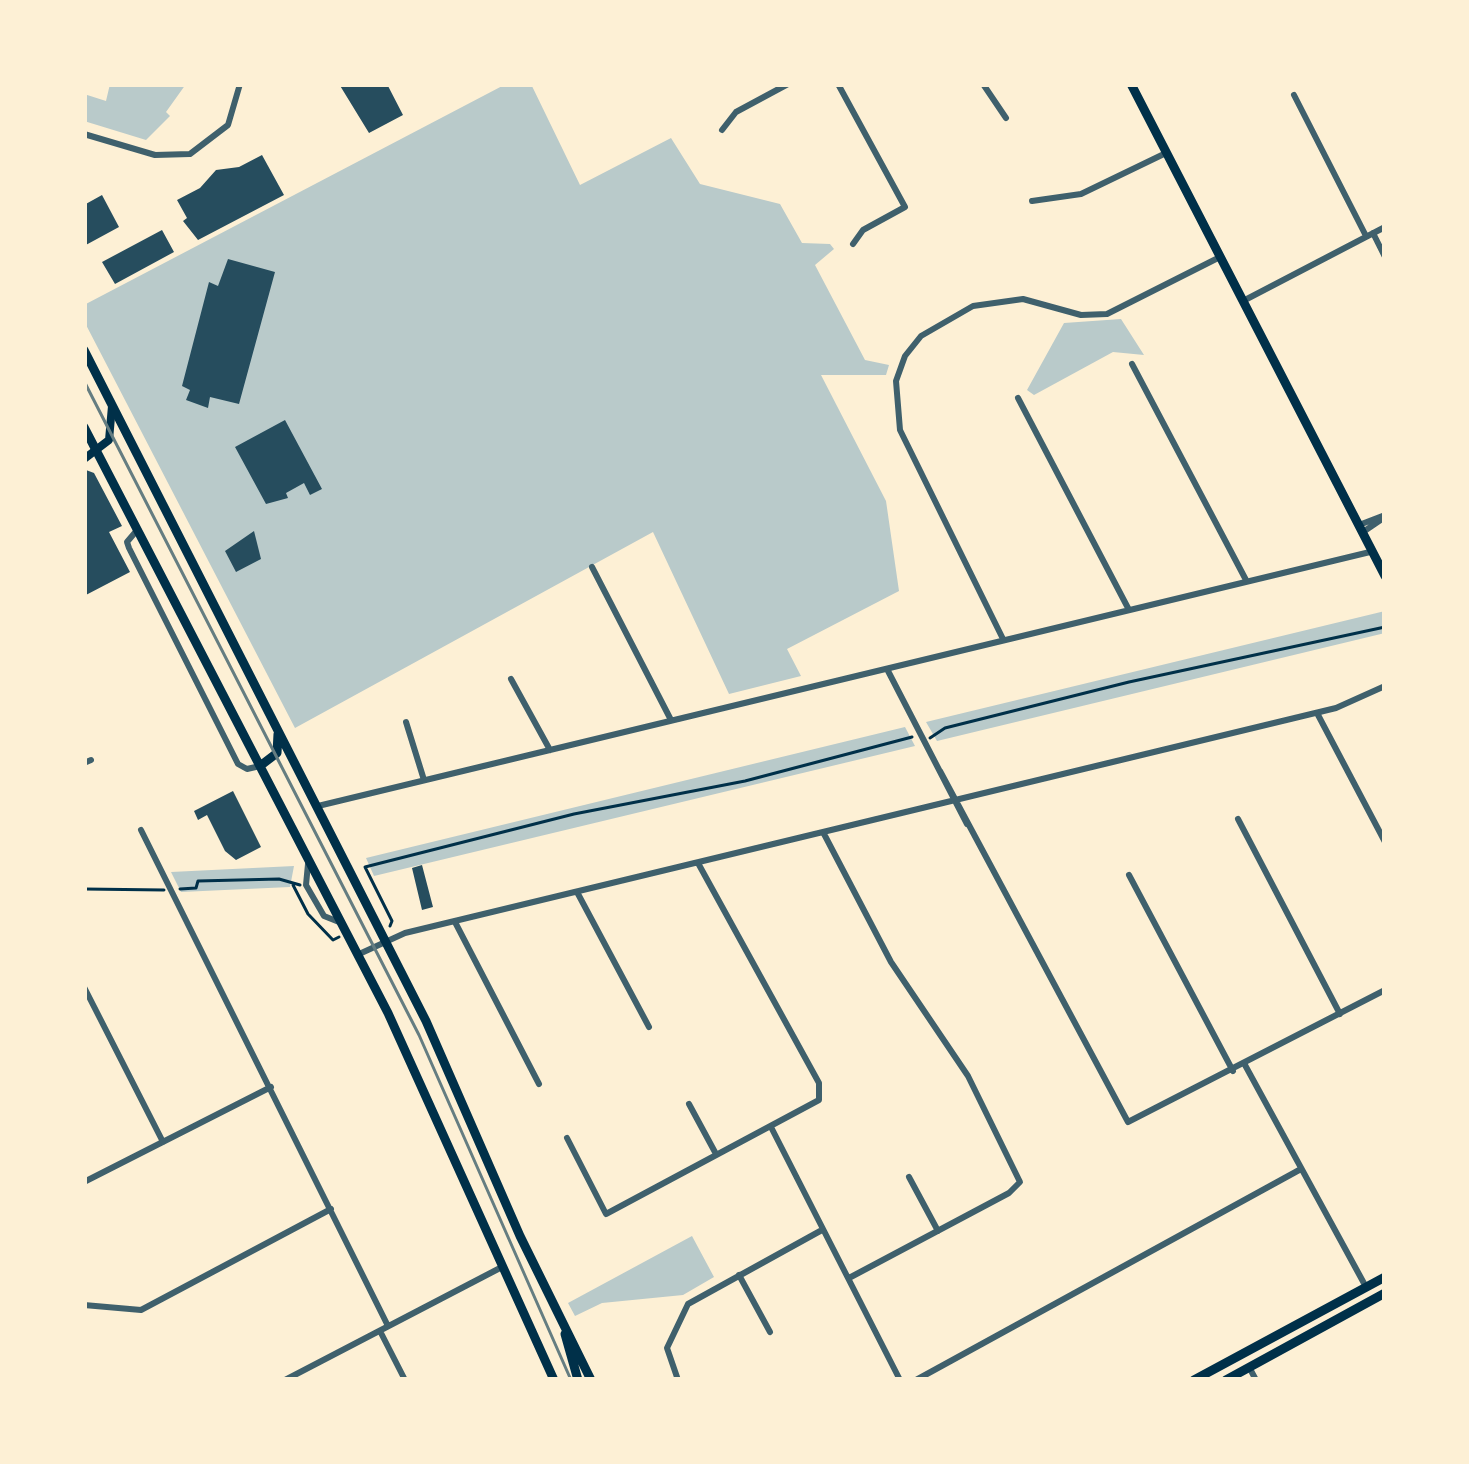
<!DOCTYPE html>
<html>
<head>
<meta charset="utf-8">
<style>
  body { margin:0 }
  #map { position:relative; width:1469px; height:1464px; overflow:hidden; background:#fdf0d5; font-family:"Crimson Pro",serif }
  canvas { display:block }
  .frame { position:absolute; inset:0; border:87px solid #fdf0d5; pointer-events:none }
</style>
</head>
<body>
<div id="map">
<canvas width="1469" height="1464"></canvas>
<div class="frame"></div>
</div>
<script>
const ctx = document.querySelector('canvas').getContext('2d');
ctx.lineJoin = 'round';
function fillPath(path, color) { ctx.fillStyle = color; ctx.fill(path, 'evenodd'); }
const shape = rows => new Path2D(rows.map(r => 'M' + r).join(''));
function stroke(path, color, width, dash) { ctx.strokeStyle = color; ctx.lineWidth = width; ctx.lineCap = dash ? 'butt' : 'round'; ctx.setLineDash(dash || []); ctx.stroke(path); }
fillPath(shape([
  [110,84,186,84,166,112,170,116,146,140,84,121,84,94,106,101],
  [506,84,531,84,580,185,671,138,700,184,780,204,802,243,830,244,834,249,815,265,865,360,889,365,886,375,821,375,886,501,899,591,787,649,801,676,729,694,653,532,295,728,84,321,84,305],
  [1121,319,1144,355,1113,352,1034,395,1027,390,1064,323],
  [1385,611,1385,633,937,741,926,722],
  [905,727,915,746,374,876,366,858],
  [294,866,290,887,181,892,171,872],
  [692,1236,714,1277,683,1295,602,1303,575,1316,568,1303]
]), '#b9caca');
fillPath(shape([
  [339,84,387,84,403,115,369,133],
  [262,155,284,195,198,240,183,221,187,218,177,200,200,188,216,170,239,167],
  [102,195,119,227,84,246,84,205],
  [162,230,174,252,115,284,102,262],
  [228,259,275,272,239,404,210,397,208,408,186,400,190,390,182,386,209,282,218,286],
  [285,420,322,489,310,495,304,483,286,493,288,498,266,504,235,447],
  [86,470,94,473,122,526,109,532,130,572,84,596],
  [254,531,261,559,236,572,225,551],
  [233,791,261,847,236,860,225,851,207,815,198,820,194,811],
  [422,865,433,907,422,910,412,868]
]), '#264d5e');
stroke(shape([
  [930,738,945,728,1129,682,1385,627],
  [293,885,308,914,333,940,339,937],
  [84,889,164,890],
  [180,889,196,888,198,881,279,879,300,885],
  [390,926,392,921,365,867,574,814,745,781,912,737]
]), '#003049', 3);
stroke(shape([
  [838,84,905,207,863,230,853,244],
  [983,84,1006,118],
  [1294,95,1366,236],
  [722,130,736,112,788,84],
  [84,134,155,155,190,154,228,125,240,84],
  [1032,201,1081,194,1166,153],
  [1373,233,1385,257],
  [1243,301,1385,227],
  [1132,364,1246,580],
  [1018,398,1128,608],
  [1359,525,1385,515],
  [138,529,127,542,129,548,238,764,247,769,260,766],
  [1363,532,1385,517],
  [592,567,671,720],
  [1003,639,900,430,896,381,905,356,921,336,973,306,1023,299,1081,315,1107,314,1220,257],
  [887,669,967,824],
  [511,679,550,750],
  [1317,713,1385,842],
  [406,722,424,780],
  [84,763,91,760],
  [940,771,1128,1122,1385,990],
  [318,806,1370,552],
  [1238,819,1340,1014],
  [141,830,388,1326],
  [823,832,891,962,968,1076,1020,1182,1009,1193,849,1278],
  [308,864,306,885,324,916,339,922],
  [1129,875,1233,1071],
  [577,892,649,1027],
  [455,922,539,1084],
  [357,955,405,933,1336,708,1385,686],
  [84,987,163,1142],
  [1245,1065,1366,1287],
  [689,1104,716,1154],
  [771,1127,900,1380],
  [567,1138,606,1214,819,1100,819,1083,698,863],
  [909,1177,938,1231],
  [84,1182,271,1087],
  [739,1275,770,1332],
  [84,1305,141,1310,331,1209],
  [380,1331,405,1380],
  [1249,1367,1256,1380],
  [285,1380,502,1267],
  [678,1380,667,1348,688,1304,822,1230],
  [916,1380,1301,1169]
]), '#3f606c', 6);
stroke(shape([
  [84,459,109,440,112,406]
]), '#003049', 8);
stroke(shape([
  [1131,84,1385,576],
  [1194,1380,1385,1277],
  [1226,1380,1385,1293]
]), '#003049', 9);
stroke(shape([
  [84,350,426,1021,520,1236,591,1380],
  [84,427,388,1013,554,1380],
  [260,766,277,753,278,734],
  [565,1334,578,1380]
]), '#003049', 9);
stroke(shape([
  [84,381,419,1035,571,1380]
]), '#657d81', 3);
</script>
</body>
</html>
